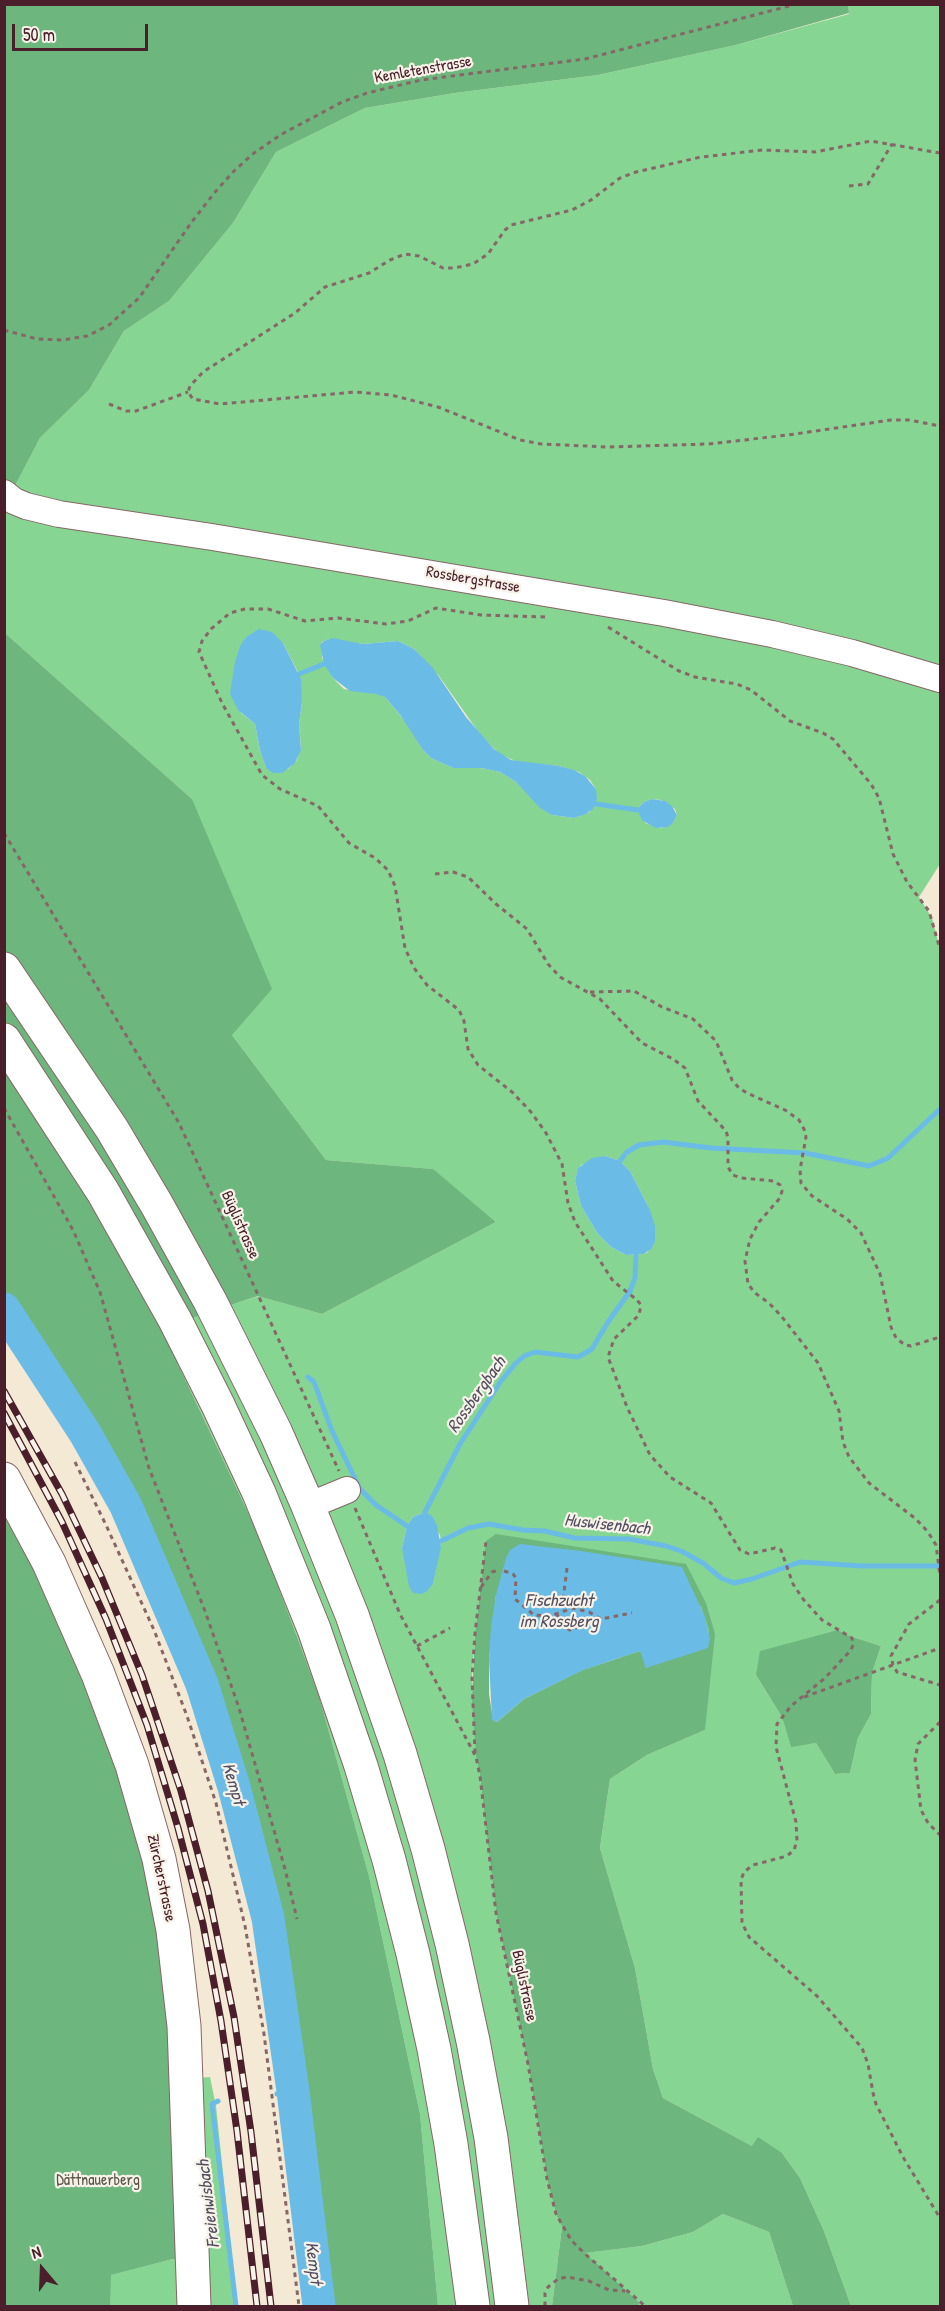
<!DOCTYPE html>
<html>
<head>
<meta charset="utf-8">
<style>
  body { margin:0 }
  #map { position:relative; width:945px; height:2311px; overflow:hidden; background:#f4e9d4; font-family:"Patrick Hand",sans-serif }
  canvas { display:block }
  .frame { position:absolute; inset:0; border:6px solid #4a1f2b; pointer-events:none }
  .north { position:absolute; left:12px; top:2239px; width:60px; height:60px; -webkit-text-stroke:4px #f7f3e8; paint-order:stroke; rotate:341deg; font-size:16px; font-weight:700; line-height:24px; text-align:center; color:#4a1f2b }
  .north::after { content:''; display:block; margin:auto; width:21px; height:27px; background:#4a1f2b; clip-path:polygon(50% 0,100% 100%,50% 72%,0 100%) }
  .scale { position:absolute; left:12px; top:24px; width:136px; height:27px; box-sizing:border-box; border:3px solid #4a1f2b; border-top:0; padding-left:8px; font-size:18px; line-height:21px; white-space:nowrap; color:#4a1f2b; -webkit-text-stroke:4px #f7f3e8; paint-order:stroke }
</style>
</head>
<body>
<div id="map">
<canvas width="945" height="2311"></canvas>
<div class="frame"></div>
<div class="north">N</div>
<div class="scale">50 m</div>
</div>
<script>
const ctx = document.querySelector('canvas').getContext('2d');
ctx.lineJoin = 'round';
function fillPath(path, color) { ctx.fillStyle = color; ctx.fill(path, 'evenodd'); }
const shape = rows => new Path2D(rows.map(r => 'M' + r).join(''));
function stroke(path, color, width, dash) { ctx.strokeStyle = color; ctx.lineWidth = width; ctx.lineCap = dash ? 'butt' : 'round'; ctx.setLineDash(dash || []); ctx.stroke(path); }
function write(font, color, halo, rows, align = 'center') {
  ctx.font = font + ' "Patrick Hand",sans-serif'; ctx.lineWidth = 4.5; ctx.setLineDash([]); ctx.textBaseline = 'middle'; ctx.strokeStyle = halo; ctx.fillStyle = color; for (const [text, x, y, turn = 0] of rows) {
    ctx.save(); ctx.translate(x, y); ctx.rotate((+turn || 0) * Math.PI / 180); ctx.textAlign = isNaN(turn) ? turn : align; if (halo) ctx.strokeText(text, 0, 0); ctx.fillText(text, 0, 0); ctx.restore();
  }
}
fillPath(shape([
  [848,5,940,5,940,864,919,897,932,918,940,949,940,2306,851,2306,824,2231,800,2178,782,2153,752,2146,663,2098,653,2069,635,1968,600,1848,610,1779,647,1755,705,1730,486,1541,475,1633,472,1678,476,1757,480,1776,496,1913,528,2064,547,2179,556,2214,562,2227,552,2306,438,2306,420,2114,369,1876,319,1696,261,1540,161,1327,259,1296,322,1314,496,1222,432,1169,326,1160,232,1035,192,799,5,633,5,505,40,438,89,390,124,331,169,301,233,223,276,152,365,108,455,93,598,75,736,45,849,14],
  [246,637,283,643,299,674,302,702,299,724,301,747,297,760,288,769,266,768,260,750,255,724,241,713,238,653],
  [329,639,363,644,398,641,414,649,439,676,482,737,500,754,517,762,559,766,579,772,590,780,596,789,590,812,574,818,552,815,516,782,500,772,481,768,453,768,431,758,423,750,409,726,385,697,379,694,344,689,333,678,322,658,322,642],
  [652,799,661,800,675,809,677,815,673,823,661,828,645,823,639,807,644,802],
  [605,1156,620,1161,630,1171,647,1204,655,1234,648,1252,644,1254,626,1255,611,1247,598,1234,581,1206,575,1181,578,1169,581,1165],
  [425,1512,440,1535,441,1541,433,1584,402,1548,407,1526,413,1517],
  [838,1630,850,1636,881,1646,872,1673,871,1714,858,1738,850,1773,835,1774,816,1743,791,1746,782,1717,756,1675],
  [210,2077,216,2106,237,2306,110,2306,110,2275,173,2259,193,2259,187,2079],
  [723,2214,769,2232,793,2306,637,2306,640,2303,584,2253,642,2246,693,2232]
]), '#87d593');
fillPath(shape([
  [5,5,848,5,849,13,736,45,598,75,455,93,365,108,276,152,233,223,169,301,124,331,89,390,40,438,5,505],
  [5,633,192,799,272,989,232,1035,326,1160,433,1169,496,1222,322,1314,258,1296,161,1328,261,1540,319,1696,369,1876,420,2114,438,2306,312,2306,259,1927,220,1773,153,1605,141,1517,94,1429,5,1292],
  [4,1479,146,1811,193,2259,173,2259,111,2275,110,2306,5,2306],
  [496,1534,686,1564,706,1603,715,1634,705,1730,647,1755,610,1779,600,1848,635,1968,653,2069,663,2098,752,2146,758,2137,782,2153,800,2178,824,2231,851,2306,793,2306,769,2232,723,2214,693,2232,642,2246,585,2253,640,2303,637,2306,552,2306,562,2227,556,2214,547,2179,528,2064,496,1913,480,1776,476,1757,472,1700,475,1633,486,1541],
  [496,1595,701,1606,709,1630,709,1644,646,1668,641,1651,582,1670,524,1699,497,1722,493,1720,489,1694,489,1659],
  [838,1630,850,1636,881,1646,872,1673,871,1714,858,1738,850,1773,835,1774,816,1743,791,1747,782,1717,756,1675,760,1651]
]), '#6db67d');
fillPath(shape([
  [259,629,272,632,283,643,301,679,302,702,299,724,301,750,295,763,282,773,273,773,266,768,260,750,255,724,238,710,230,694,235,662,240,646,246,637],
  [332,638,363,644,398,641,414,649,433,668,466,717,494,749,511,760,559,766,574,770,585,776,596,789,597,799,593,809,586,814,574,818,552,815,540,808,516,782,500,772,481,768,453,768,431,758,423,750,401,716,385,697,376,694,350,691,333,678,324,664,320,645,324,641],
  [652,799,665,801,672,806,677,815,673,823,668,827,656,828,643,821,639,814,639,807,644,802],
  [605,1156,620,1161,630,1171,650,1210,655,1226,655,1242,651,1249,644,1254,626,1255,611,1247,598,1234,581,1206,575,1181,578,1168,592,1158],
  [425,1512,432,1516,437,1525,441,1547,433,1584,426,1592,421,1594,413,1593,409,1586,402,1548,407,1526,413,1517],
  [520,1544,581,1551,682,1567,705,1617,710,1639,708,1648,646,1668,640,1651,583,1670,524,1699,497,1722,492,1720,489,1659,491,1626,496,1595,506,1558,510,1550]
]), '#6abce6');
stroke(shape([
  [299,674,324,664],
  [596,804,638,810],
  [620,1161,627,1152,639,1145,663,1142,711,1148,805,1153,869,1166,888,1158,940,1109],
  [308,1377,314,1382,332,1431,360,1489,376,1505,407,1526],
  [425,1512,460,1444,501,1381,515,1364,524,1356,535,1352,578,1357,592,1349,608,1322,630,1291,635,1278,636,1256],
  [441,1541,468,1528,489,1524,523,1530,545,1531,574,1538,629,1539,666,1546,681,1551,703,1563,721,1578,734,1583,752,1579,800,1562,862,1566,940,1566],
  [277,2094,293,2091],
  [218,2101,212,2104,236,2306]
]), '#6abce6', 5);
stroke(shape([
  [4,1309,85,1433,126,1506,202,1684,234,1787,268,1918,293,2091,319,2306]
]), '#6abce6', 33);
const minor = shape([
  [4,493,14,501,26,506,59,514,212,537,664,613,772,634,852,653,940,679],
  [308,1506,347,1490]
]);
const major = shape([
  [4,1479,49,1563,98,1674,132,1765,159,1859,173,1930,184,2026,194,2306]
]);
const highway = shape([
  [4,969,112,1129,157,1205,210,1301,276,1433,308,1506,352,1615,400,1754,428,1849,452,1944,473,2041,491,2138,512,2306],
  [4,1040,103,1192,175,1320,218,1405,259,1493,314,1629,361,1766,389,1860,413,1954,434,2049,451,2144,473,2306]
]);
stroke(minor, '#866666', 28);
stroke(major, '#866666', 35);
stroke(highway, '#866666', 35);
stroke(shape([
  [940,153,871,141,815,152,763,150,701,157,636,172,620,178,591,200,572,210,511,225,505,230,488,254,473,264,454,268,443,268,419,256,405,254,390,260,369,273,325,287,295,313,203,372,190,386,188,392,193,399,220,404,355,392,391,395,438,407,520,440,541,444,608,447,708,444,788,435,891,420,909,420,940,426],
  [849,186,868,184,892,144],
  [4,330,37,339,62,340,87,336,109,325,139,298,191,223,215,192,234,171,254,153,282,134,342,102,367,93,421,80,585,59,797,4],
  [109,404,126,411,136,411,188,392],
  [545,617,481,615,436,608,408,621,386,624,338,618,305,621,268,609,245,609,230,613,211,629,202,641,199,652,222,703,262,775,280,789,318,806,349,843,375,858,388,870,395,886,405,948,414,968,427,985,459,1010,464,1021,468,1049,478,1065,512,1092,531,1112,546,1133,562,1164,568,1203,575,1222,613,1281,637,1300,641,1305,639,1315,614,1339,608,1357,627,1407,650,1455,670,1477,711,1503,740,1550,749,1554,775,1548,781,1550,793,1584,803,1599,822,1620,852,1638,853,1645,851,1650,825,1678,791,1706,777,1724,776,1747,796,1822,797,1841,794,1850,787,1856,753,1865,744,1872,741,1880,742,1923,749,1937,817,1996,862,2048,868,2064,873,2093,876,2104,903,2157,940,2218],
  [608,627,679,671,695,677,737,684,751,690,790,721,823,733,833,739,871,784,879,798,893,854,907,882,929,911,940,949],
  [4,833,179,1123,339,1471],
  [435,874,453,872,468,877,496,904,527,929,548,964,560,977,600,999,642,1043,673,1059,685,1068,698,1101,726,1131,728,1138,728,1167,733,1175,741,1178,774,1181,780,1185,782,1191,780,1198,759,1222,750,1239,745,1261,748,1284,755,1293,769,1303,782,1317,818,1363,839,1411,843,1442,849,1457,869,1483,916,1519,928,1532,936,1545,940,1576],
  [590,992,634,991,662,1007,693,1019,716,1041,732,1080,739,1088,747,1093,785,1110,799,1120,804,1129,806,1137,800,1170,801,1183,812,1196,847,1219,861,1233,880,1274,891,1327,896,1338,905,1345,911,1346,940,1337],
  [4,1108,73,1230,100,1292,149,1468,205,1611,239,1708,285,1869,297,1919],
  [75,1462,106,1525,154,1630,187,1716,216,1803,245,1926,264,2034,299,2306],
  [355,1508,400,1614,476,1757,480,1776,496,1913,528,2064,547,2179,556,2214,571,2240,584,2253,645,2306],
  [567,1568,563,1600,568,1609],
  [504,1571,513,1574,516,1578,515,1599,534,1615,550,1616,573,1608,589,1612,601,1619,632,1613],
  [481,1587,492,1572,500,1570],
  [940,1600,909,1624,891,1656,893,1665,897,1672,940,1685],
  [557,1614,562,1625,570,1630,599,1619],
  [417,1646,450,1628],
  [804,1697,940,1648],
  [940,1722,918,1744,915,1760,921,1810,928,1823,940,1835],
  [475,1753,472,1678,475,1633,486,1541],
  [545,2306,545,2293,548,2287,558,2279,567,2277,589,2281,609,2290,625,2291]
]), '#866666', 3, [4.5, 4.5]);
stroke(minor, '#fff', 26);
stroke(major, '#fff', 33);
stroke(highway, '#fff', 33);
const rail = shape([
  [4,1391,62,1494,102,1578,142,1675,181,1791,208,1891,234,2017,251,2132,271,2306],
  [4,1413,62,1522,106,1619,147,1725,178,1828,203,1924,221,2021,237,2131,257,2306]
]);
stroke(rail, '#4a1f2b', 7);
stroke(rail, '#f7f3e8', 4.5, [14]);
write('16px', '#4a1f2b', '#f7f3e8', [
  ["Kemletenstrasse",423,70,-10],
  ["Rossbergstrasse",473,580,10],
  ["Büglistrasse",240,1225,66],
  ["Zürcherstrasse",161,1878,78],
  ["Büglistrasse",524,1986,78]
]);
write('16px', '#5c564a', '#f7f3e8', [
  ["Dättnauerberg",98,2181]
]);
write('italic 18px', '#544e63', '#f7f3e8', [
  ["Rossbergbach",477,1395,-55],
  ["Huswisenbach",607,1525,6],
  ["Fischzucht",559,1601],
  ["im Rossberg",559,1622],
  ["Kempt",233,1784,74],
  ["Freienwisbach",209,2204,-97],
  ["Kempt",313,2263,83]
]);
</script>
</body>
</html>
